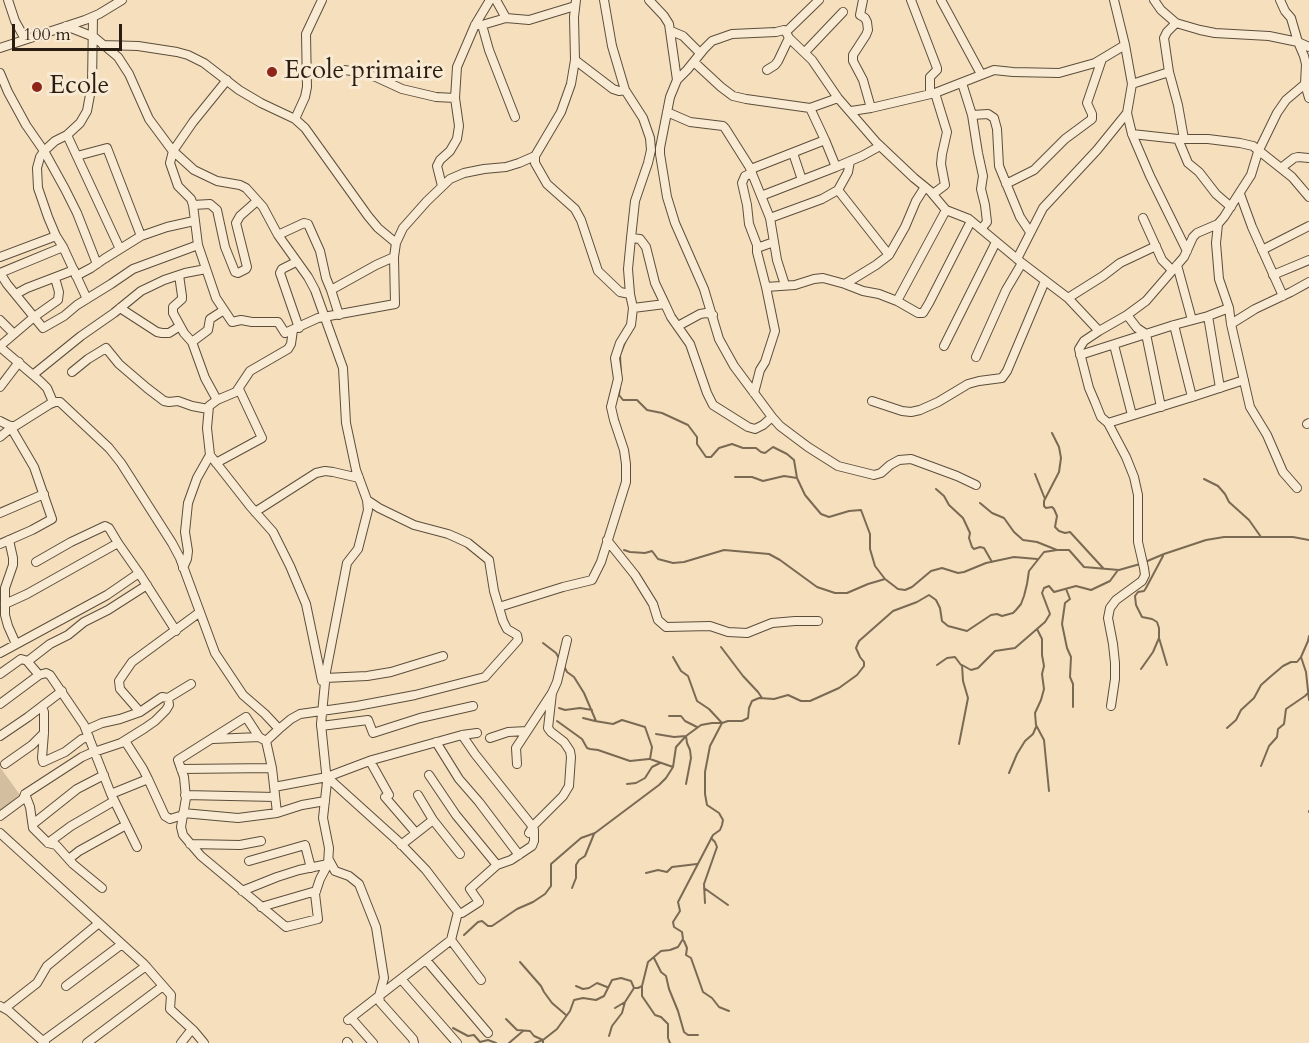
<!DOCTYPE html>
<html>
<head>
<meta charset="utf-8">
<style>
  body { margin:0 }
  #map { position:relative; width:1309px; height:1043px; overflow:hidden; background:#f6dfbd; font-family:Cardo,serif }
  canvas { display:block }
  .scale { position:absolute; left:12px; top:24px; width:110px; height:27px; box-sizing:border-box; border:3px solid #281d10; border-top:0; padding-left:8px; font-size:18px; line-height:21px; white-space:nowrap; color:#281d10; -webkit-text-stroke:4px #f9ead4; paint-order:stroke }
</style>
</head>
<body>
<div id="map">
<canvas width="1309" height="1043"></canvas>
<div class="scale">100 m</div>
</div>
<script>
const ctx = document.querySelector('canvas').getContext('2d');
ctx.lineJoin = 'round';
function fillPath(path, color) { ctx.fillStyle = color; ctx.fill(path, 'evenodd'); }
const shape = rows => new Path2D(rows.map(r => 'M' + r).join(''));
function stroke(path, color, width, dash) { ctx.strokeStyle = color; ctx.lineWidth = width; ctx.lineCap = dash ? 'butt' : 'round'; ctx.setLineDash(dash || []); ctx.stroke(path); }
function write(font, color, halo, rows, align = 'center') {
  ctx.font = font + ' Cardo,serif'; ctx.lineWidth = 6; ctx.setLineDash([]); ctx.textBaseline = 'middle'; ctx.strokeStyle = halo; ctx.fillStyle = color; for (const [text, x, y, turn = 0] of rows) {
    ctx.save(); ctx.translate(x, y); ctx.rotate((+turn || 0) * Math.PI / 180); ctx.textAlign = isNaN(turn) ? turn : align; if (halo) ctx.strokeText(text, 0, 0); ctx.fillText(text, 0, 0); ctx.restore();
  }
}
fillPath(shape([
  [0,767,20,795,0,811]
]), '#d3bea0');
stroke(shape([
  [621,375,620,355,626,340],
  [620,387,619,395,623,400,637,400,647,410,662,413,688,425,697,437,697,444,706,457,711,457,719,448,732,444,743,448,756,448,761,452,765,453,773,447,787,454,794,460,797,478,805,495,821,514,829,517,849,511,861,510,870,534,870,549,875,566,885,579,898,589,905,590,912,587,931,571,942,568,958,573,964,572,986,563,1014,557,1037,559],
  [1052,433,1059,447,1061,458,1059,472,1044,501,1044,506,1046,508,1052,507,1054,509,1057,516,1055,527,1059,531,1065,533,1070,532,1103,568],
  [1035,474,1045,499],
  [735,477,752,477,763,481,784,476,797,478],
  [1204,479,1218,486,1225,494,1229,502,1249,520,1261,537],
  [936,489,944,496,949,505,963,518,970,533,969,538,972,547,974,549,980,547,984,548,992,562],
  [980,503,992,513,1004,518,1014,532,1023,540,1037,542,1057,550],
  [624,550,630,552,645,553,652,551,658,559,673,563,684,562,724,550,769,554,780,560,817,587,835,593,847,593,868,584,885,579],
  [1163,556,1146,588,1144,591,1138,592,1135,596,1136,605,1142,617,1152,619,1157,622,1159,628,1159,638,1167,665],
  [1145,562,1164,554,1206,540,1224,537,1293,537,1309,540],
  [1066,589,1070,599,1065,603,1062,624,1067,648,1071,657,1070,677,1073,684,1073,707],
  [1037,629,1042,639,1042,655,1044,666,1042,674,1044,689,1041,700,1035,713,1036,725,1044,740,1049,791],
  [1309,636,1308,641,1301,657,1306,672,1309,700],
  [543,643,556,653,560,660],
  [721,647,743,676,758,692,762,698],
  [673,657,681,671,688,676,697,701,709,709,722,723],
  [563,664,567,672,574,677,584,693,596,721],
  [937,665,947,658,955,657,961,665],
  [1141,669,1153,652,1159,638],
  [559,708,565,710,580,708,592,710],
  [669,716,681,716,685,721,697,727],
  [583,718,595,721,613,724,622,720,645,727,652,747,650,759,673,767],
  [557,721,582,739,587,748,590,749,598,750,630,761,649,759],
  [1227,728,1236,720,1241,710,1254,698,1261,685,1270,677,1283,666,1291,662,1297,662,1301,657],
  [656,734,674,737,686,736,687,743,690,750,691,758,686,784],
  [959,744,968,698,963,681,962,665,971,670,978,668,995,651,1015,648,1045,622,1050,614,1042,593,1044,588,1049,586,1054,592,1076,586,1091,590,1110,581,1118,570],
  [1261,766,1269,746,1277,737,1278,729,1284,724,1286,709,1305,696,1308,693],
  [1009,773,1017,754,1025,741,1033,734,1036,727],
  [627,784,636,783,645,778,652,767,660,763],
  [1309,812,1309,811],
  [646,873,658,870,667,872,672,867,697,864],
  [572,888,576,878,576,865,579,860,585,856,594,834],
  [704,888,728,905],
  [705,903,704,884,717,847,715,842,711,838],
  [464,935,478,922,482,921,488,926,492,926,517,909,533,902,545,894,551,886,551,864,581,838,595,833,659,785,666,778,673,767,676,747,686,736,701,725,712,723,722,723],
  [684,941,687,948,686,955,691,958,703,992,712,998,719,1007,729,1011],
  [654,958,661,972,666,976,669,989,678,1011,684,1032,688,1035,698,1035],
  [520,962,541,986,544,992,552,1003,566,1015],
  [576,986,583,989,589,988,597,983,607,987],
  [642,986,642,996,655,1015,661,1017,668,1024,668,1038,670,1043],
  [615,1008,625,1002,634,988],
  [506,1019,517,1030,530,1031,534,1036,543,1040,543,1043],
  [453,1028,468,1036,474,1035,480,1042,488,1040,496,1043],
  [609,1036,612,1026,622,1013,625,1002],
  [509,1043,523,1031],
  [535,1043,543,1040,557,1029,570,1011,574,1000,583,998,596,1000,604,996,612,980,621,978,631,981,634,988,638,988,642,986,648,962,661,951,670,950,678,947,683,939,682,932,674,927,673,922,680,911,678,902,713,835,720,830,722,825,723,820,719,813,707,805,705,794,705,772,710,746,722,723,728,721,742,721,748,718,749,708,752,701,759,698,774,699,788,695,801,701,810,701,839,688,857,675,864,666,864,662,860,657,856,648,859,641,893,611,917,602,929,595,936,600,940,608,942,621,948,626,967,631,991,615,997,614,1002,616,1013,613,1016,610,1021,604,1024,596,1027,584,1029,571,1044,552,1057,550,1069,550,1084,567,1119,570,1140,564]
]), '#7a6a54', 2);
const minor = shape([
  [8,0,15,21,25,39],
  [496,0,506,18],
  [649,0,664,16,669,24,677,80,670,97,660,148,660,154,667,197,675,223,704,289,719,339,734,366,772,417,780,426,808,447,838,466,874,475,881,473,890,465,899,460,911,459,957,476,976,485],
  [819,0,786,32,789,38,812,60,838,98,877,143,914,178,930,191,946,210,969,219,1022,263,1068,298,1099,331,1127,315,1146,301,1184,257,1193,237,1197,233,1218,224,1224,217,1251,175,1258,152,1277,113,1286,100,1305,84],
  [863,0,860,15,865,18,867,22,868,30,866,35,853,55,853,61,863,80,871,108],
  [911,0,937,68,937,70,930,77,930,94],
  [941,0,981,74],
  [1114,0,1125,45,1132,84,1127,113,1132,134,1150,176,1187,251],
  [1154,0,1161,10,1176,23,1200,30,1215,33,1269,36,1298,42,1309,47],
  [1280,0,1285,11,1291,18,1298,42,1304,56,1306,64,1305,84,1309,98],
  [1176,23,1167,32,1164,38,1169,72,1178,105,1184,139],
  [475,25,482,25,506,18,529,20,575,6],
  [482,25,489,50,515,117],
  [66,26,94,37,118,57,129,74,149,119,172,150,194,170,217,181,240,185,246,188,263,207,278,235,308,277,315,290,343,368,346,423,356,470,367,500,368,510,358,549,347,563,326,672,321,724,327,782,323,818,329,848,328,864,320,879,315,894,318,919,286,927,201,856,183,835,181,827,186,798,184,777,178,760,246,717,259,737,266,741,279,729],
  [671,31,683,36,700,53],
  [103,45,138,46,177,52,188,55,204,63,239,90,261,103,295,119,305,128,368,216,378,228,396,243],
  [0,48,85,20,99,14,122,0],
  [805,52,843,12],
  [575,60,613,89,619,91,625,90],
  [694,62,721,87,733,96,746,99,810,108,825,140,836,167,862,156,880,146],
  [767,70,775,65,778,61,789,38],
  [308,72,344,70,352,71,376,77,402,89,436,97,455,98],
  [0,73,8,92,26,125,44,151,65,189,77,213,97,264],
  [227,80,193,122,173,151,170,163,178,186,191,199,193,205,198,245,216,298,232,322,241,320,252,322,278,322,285,333,318,318,395,304,394,257],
  [677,80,687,70,704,49,712,41,732,34,776,32,784,30,786,32],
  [962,83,972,115,978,153,983,176,981,189,985,205,987,222,981,229],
  [1132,84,1169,72],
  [810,108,838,98],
  [851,111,871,108,935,93,994,70,1013,72,1059,73,1095,63,1125,45],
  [667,112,690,122,723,126,725,128,749,166,770,218],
  [972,115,988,114,994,118,997,129,999,166,1020,217,1030,232],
  [295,119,305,97,307,87,306,34,322,0],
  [1132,134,1178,139,1208,139,1240,143,1253,146,1292,177,1309,197],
  [67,135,120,249],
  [1178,139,1188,163,1199,172,1216,194,1231,207],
  [793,153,802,180],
  [77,156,107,148,141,236],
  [535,156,535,163,547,184,575,209,581,220,598,271,620,292,630,294],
  [1281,168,1294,158,1298,157,1309,158],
  [751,169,825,140],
  [752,173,745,176,742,183,747,205,749,224,757,245,757,252,766,287],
  [1006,184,1034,170,1065,139,1092,119,1092,114,1087,103,1102,59],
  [442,186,437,166,440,160,450,151,457,139,459,126,455,98,457,67,475,25,490,0],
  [838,190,889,255],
  [933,194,945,185,941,164,942,154,947,132,935,93],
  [1240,194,1252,227,1283,296],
  [761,196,836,167],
  [193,205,210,204,217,210,225,247,235,272,238,273,246,269,247,267,236,223,240,216,257,201],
  [1143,218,1162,260,1172,270],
  [1218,224,1216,243,1219,279,1229,308,1231,324,1250,407,1267,435,1283,472,1297,488],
  [278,235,304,223,308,224,320,251,326,278,331,290],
  [631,238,640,239,646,247,655,283,665,304],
  [63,247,0,273,7,284,43,328,64,316,77,305,111,284,133,269,198,245],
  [757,248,774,242],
  [1262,250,1309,226],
  [0,257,56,236],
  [1017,259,1043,208,1097,150,1127,113],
  [296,262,282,269,280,273,299,328],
  [1177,265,1192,320],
  [179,275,182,296,182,299,173,307,173,313,184,333,192,342],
  [1273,275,1309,260],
  [76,276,91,268,104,259,141,236,167,227,194,221],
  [845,284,876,265,889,255,905,227,916,201,925,187],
  [785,285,777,260,770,218,822,199,838,190,848,172,850,161],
  [16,294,27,288,74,270],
  [1068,298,1103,276,1120,263,1156,246],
  [87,299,63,247,56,236,48,217,38,188,37,168,40,157,44,151,55,141,67,135,80,123,87,111,92,84,93,17],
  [897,301,946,210],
  [120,308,157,332,162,333,169,333,180,326],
  [633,308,665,304,671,317,690,344,707,393,713,405,748,427,755,429,763,425,772,417],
  [339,315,331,290,376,265,394,257,396,243,403,228,427,201,450,179,464,173,484,169,506,167,519,163,535,156,561,112,571,84,575,60,574,17,576,0],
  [1127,315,1137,328,1146,334,1161,407],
  [1208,316,1220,388],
  [0,320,14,334],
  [1231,324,1255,309,1291,292,1309,282],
  [1174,325,1192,397],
  [678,326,700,314,706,313,713,315],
  [1099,331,1084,341,1079,349,1089,388,1095,402,1101,417,1108,423,1126,457,1134,477,1138,495,1138,542,1144,568,1145,575,1142,581,1116,600,1110,608,1108,618,1113,644,1115,663,1115,679,1111,706],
  [1114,345,1132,415],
  [0,346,34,317,58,300,59,292,55,278],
  [944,346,996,242],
  [0,347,40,381,47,388,53,402],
  [1080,355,1174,325,1208,316,1229,308],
  [976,357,1006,290,1022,263],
  [72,372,88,359,106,348,119,364,147,388,164,401,169,402,178,401,192,406,208,409],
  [34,374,81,336,114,313,141,291,164,280,185,273,206,269],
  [0,387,19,362],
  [754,393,760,370,765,362,775,331,766,287,795,285,814,279,823,278,845,284,863,291,879,294,897,301,918,313,923,313,929,303,971,221],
  [217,400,205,378,192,342,208,330,210,319,224,310],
  [872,401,902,411,911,412,920,410,938,402,968,384,979,381,1002,378,1007,371,1045,281],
  [0,421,10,426,15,426,50,404,55,402,60,402,109,448,121,463,172,543,180,558,215,653,243,695,265,714,279,729,291,719,300,714,357,706,415,695,485,677,518,640,517,635,507,629,503,621,494,591,489,560,468,543,455,537,448,534,414,525,379,508,367,500],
  [1108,423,1192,397,1244,380],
  [1307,424,1309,423],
  [0,437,11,428],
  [210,455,250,506,273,532,290,566,306,604,322,681],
  [216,463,262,438,239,389],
  [255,512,316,473,325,471,333,472,359,478],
  [0,513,44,494],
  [9,540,13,558,13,565,5,588,5,615,8,626,16,644],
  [607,540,635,575,653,604,658,620,666,627,710,626,728,632,747,633,772,623,795,621,818,621],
  [0,544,32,530,52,519,34,467,10,426],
  [36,562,71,542,105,526,109,528,118,543],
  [183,568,187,559,188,551,185,532,188,503,197,478,210,455,207,428,209,406,217,400,236,392,250,371,288,349,291,344,293,330],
  [5,604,27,594,118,543,139,573],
  [499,607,563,587,592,580,601,562,626,482,626,464,624,450,614,420,611,407,618,379,615,358,620,343,631,325,633,308,630,294,628,269,631,238,635,201,648,163,651,150,650,138,643,118,625,90,612,46,604,0],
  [0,653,107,595,139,573,176,631],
  [27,661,39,675,46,673,50,675,84,725,111,794,137,847],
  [0,674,21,659,28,661,50,644,68,635,84,622,108,610,147,585],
  [325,678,367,676,391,672,443,656],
  [0,704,39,675],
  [42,707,44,712,44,733,42,758,43,762,65,752,82,739,89,737],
  [140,712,162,697,168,698,191,684],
  [321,726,368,720,373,733,420,718,473,706],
  [86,730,102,723,120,719,140,712,120,689,119,681,123,675,132,662,200,612],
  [462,735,475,754,533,827],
  [0,736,28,717,62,691],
  [490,738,508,732,527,731],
  [213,739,259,737],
  [125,741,143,769,148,779],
  [266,741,272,768,277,813],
  [436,742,459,779,479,802,519,855],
  [370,761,389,795,385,797,416,833],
  [5,764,32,745,44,733],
  [517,764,516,748,552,693,557,682,567,640],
  [181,769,272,768],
  [429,775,456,815,497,865],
  [327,777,399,842,426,870,458,912],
  [274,787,327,777,372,760,462,735,477,733],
  [25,794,30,807,33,828,48,843,56,845,73,864,102,888],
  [111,794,148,779,165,816,170,819,183,815],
  [185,795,275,797],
  [418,795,433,820,460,854],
  [183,813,238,818,277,813,302,805,325,801],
  [0,816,23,799,25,794,82,757,91,753,121,743,145,728,155,721,166,710,169,705,168,698],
  [33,824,77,789,104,775],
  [0,833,144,964,171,995,170,1009,194,1031,204,1043],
  [529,833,534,825,563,796,569,786,571,757,570,751,564,742,551,732,548,728,552,693],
  [48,843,71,826,114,801],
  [190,844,240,845,261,841],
  [401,845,433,820],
  [69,859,79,851,126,825],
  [329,860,335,871,349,876,359,884,376,927,384,978,379,996,380,1002,413,1039,414,1043],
  [249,861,305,845,311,868],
  [242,891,277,877,299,870,328,864],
  [261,907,316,891],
  [451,940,458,912,462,913,479,902,470,889,497,865,511,860,532,846,534,841,534,830],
  [426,960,488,1033],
  [401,979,457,1043],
  [66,986,122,944],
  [0,1006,9,1011,45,1043],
  [5,1008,37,983,47,966,99,923],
  [351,1018,373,1043],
  [348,1020,451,940,481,980],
  [43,1041,146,966],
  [347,1042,348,1043],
  [87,1043,163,986],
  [181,1043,192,1029]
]);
stroke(minor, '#5c4e3b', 10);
stroke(minor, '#f9ead4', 8);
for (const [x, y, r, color] of [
  [272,72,6,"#8f2418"],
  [37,87,6,"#8f2418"]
]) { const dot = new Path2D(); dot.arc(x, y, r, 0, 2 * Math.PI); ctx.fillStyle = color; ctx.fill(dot); stroke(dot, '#f9ead4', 2); }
write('26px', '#281d10', '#f9ead4', [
  ["Ecole primaire",284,72],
  ["Ecole",49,87]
], 'left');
</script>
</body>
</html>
